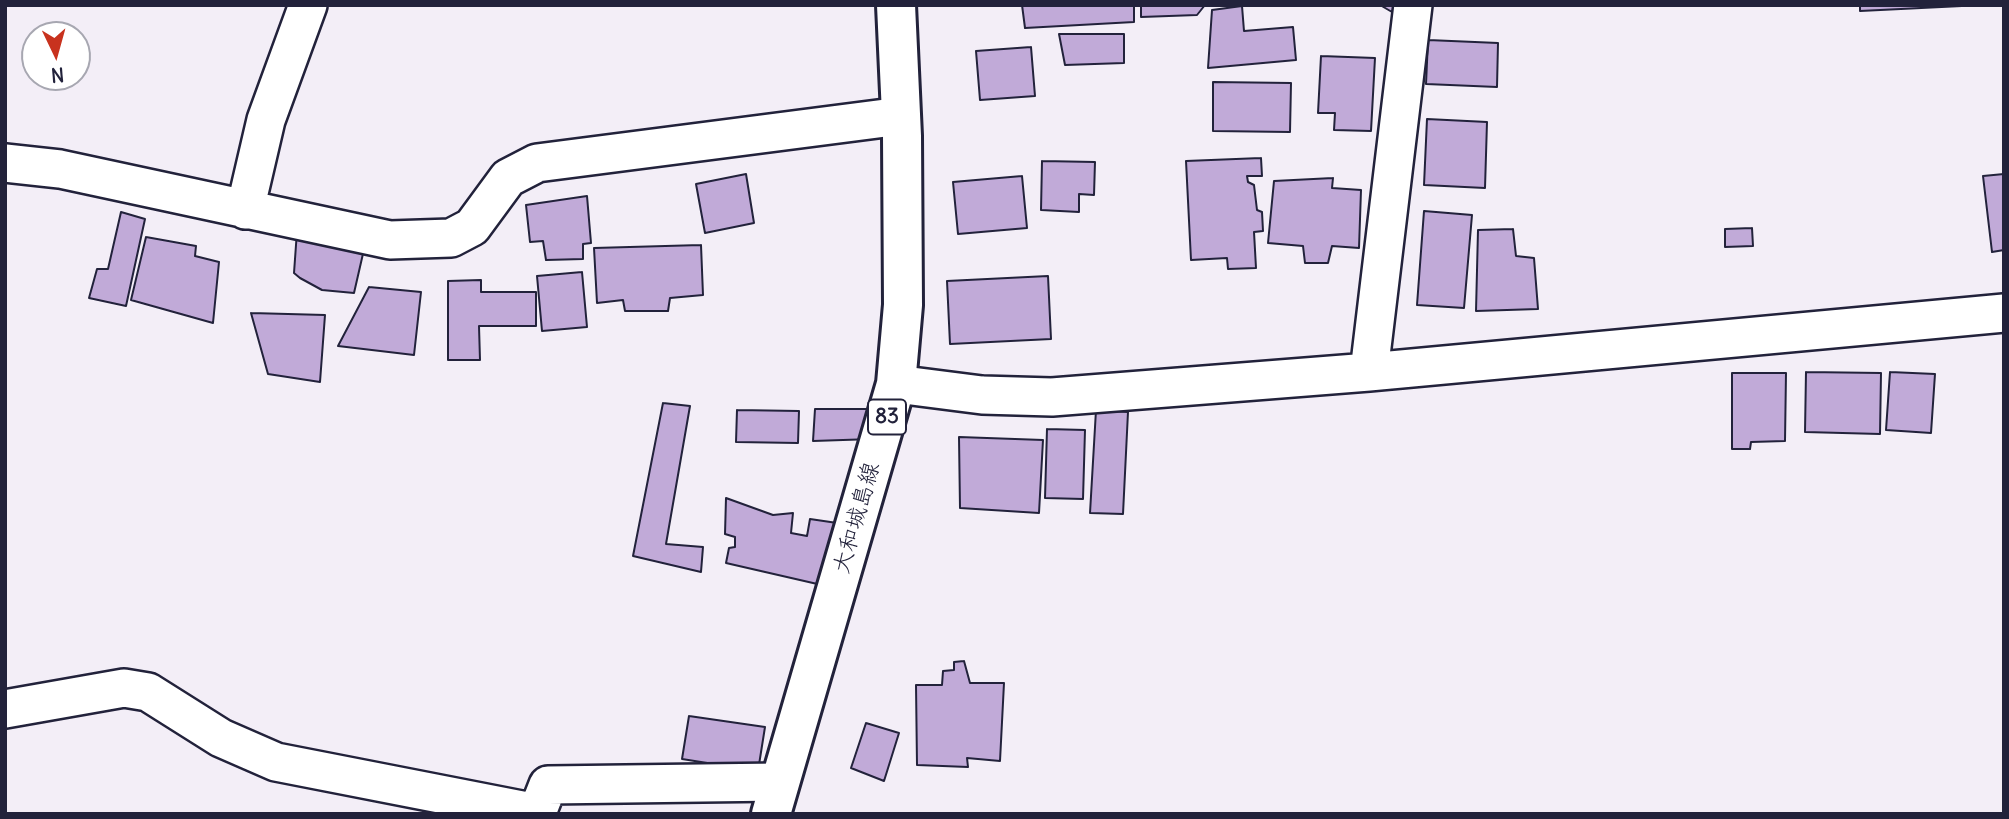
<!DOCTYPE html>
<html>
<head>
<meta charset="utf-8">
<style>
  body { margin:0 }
  #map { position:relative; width:2009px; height:819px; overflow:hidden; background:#f3eef7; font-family:Delius,sans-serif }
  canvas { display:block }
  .frame { position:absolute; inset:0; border:7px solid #22223b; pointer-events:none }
  .north { position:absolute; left:21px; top:21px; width:70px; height:70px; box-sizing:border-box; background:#fff; border:2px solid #a7a7b1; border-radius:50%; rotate:175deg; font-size:19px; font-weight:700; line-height:28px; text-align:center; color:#22223b }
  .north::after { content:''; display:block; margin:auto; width:24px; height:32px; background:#c8321e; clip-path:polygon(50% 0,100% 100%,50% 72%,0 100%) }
</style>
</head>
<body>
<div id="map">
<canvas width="2009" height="819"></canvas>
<div class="frame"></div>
<div class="north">N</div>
</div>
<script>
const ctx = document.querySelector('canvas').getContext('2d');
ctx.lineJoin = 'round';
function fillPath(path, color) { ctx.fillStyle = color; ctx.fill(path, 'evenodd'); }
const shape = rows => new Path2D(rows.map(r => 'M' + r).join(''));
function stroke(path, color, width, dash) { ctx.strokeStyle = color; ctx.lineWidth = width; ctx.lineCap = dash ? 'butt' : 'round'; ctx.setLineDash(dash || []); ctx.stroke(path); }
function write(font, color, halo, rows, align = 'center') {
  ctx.font = font + ' Delius,"Klee One",sans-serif'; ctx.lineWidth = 5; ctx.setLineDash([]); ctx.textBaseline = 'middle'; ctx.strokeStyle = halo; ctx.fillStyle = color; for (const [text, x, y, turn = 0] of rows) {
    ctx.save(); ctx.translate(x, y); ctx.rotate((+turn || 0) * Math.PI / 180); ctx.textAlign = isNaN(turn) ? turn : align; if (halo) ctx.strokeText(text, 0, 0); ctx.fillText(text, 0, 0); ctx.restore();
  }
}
const building = shape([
  [1022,5,1134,5,1134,22,1025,28,1022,5],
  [1141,5,1205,5,1197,15,1141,17,1141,5],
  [1380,5,1395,5,1392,12,1380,5],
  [1860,5,1962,5,1962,6,1860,11,1860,5],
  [1242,6,1244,31,1293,27,1296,60,1208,68,1212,10,1242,6],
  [1059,34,1124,34,1124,63,1065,65,1059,34],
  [1428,40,1498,43,1497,87,1426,84,1428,40],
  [1031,47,1035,96,980,100,976,51,1031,47],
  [1321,56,1375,58,1371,131,1334,130,1335,113,1318,113,1321,56],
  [1213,82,1291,83,1290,132,1213,131,1213,82],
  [1427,119,1487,122,1485,188,1424,185,1427,119],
  [1261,158,1262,176,1247,176,1248,182,1254,185,1257,210,1262,212,1263,231,1254,232,1256,268,1228,269,1227,258,1191,260,1186,161,1261,158],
  [1042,161,1095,162,1094,195,1079,194,1079,212,1041,210,1042,161],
  [746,174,754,223,705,233,696,184,746,174],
  [2004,174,2004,250,1992,252,1983,176,2004,174],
  [1022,176,1027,228,958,234,953,182,1022,176],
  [1333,178,1332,188,1361,190,1359,248,1332,246,1328,263,1305,263,1303,246,1268,243,1274,181,1333,178],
  [587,196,591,243,583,244,583,259,546,260,543,241,530,242,526,205,587,196],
  [1424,211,1472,215,1464,308,1417,305,1424,211],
  [121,212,145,219,126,306,89,298,97,269,108,269,121,212],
  [1752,228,1753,246,1725,247,1725,229,1752,228],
  [1513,229,1516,256,1534,258,1538,309,1476,311,1478,230,1513,229],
  [297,231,365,245,354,293,322,290,300,278,294,273,297,231],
  [146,237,196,246,195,256,219,262,213,323,131,300,146,237],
  [701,245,703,295,670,298,668,311,625,311,623,300,597,303,594,248,701,245],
  [582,272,587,327,542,331,537,276,582,272],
  [1048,276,1051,339,950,344,947,281,1048,276],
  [481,280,481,292,536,292,536,326,479,326,480,360,448,360,448,281,481,280],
  [369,287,421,292,414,355,338,346,369,287],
  [251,313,325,315,320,382,268,374,251,313],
  [1806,372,1881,373,1880,434,1805,432,1806,372],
  [1890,372,1935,374,1931,433,1886,430,1890,372],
  [1732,373,1786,373,1785,441,1751,442,1750,449,1732,449,1732,373],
  [663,403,690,406,666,544,703,547,701,572,633,556,663,403],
  [815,409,873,409,873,439,813,441,815,409],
  [737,410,799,411,798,443,736,442,737,410],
  [1096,410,1128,412,1123,514,1090,513,1096,410],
  [1047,429,1085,430,1083,499,1045,498,1047,429],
  [959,437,1043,440,1039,513,960,508,959,437],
  [726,498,773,515,793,513,791,533,807,536,810,519,844,524,826,586,726,563,729,548,735,547,735,537,725,534,726,498],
  [964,661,970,683,1004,683,1000,761,967,758,968,767,917,765,916,685,942,685,943,671,954,670,954,662,964,661],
  [689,716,765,727,758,771,682,759,689,716],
  [866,723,899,733,884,781,851,768,866,723]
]);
fillPath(building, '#c1aad8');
stroke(building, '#22223b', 2);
const street = shape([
  [5,163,60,169,390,240,451,238,472,227,508,178,537,163,901,116],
  [245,210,266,120,308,5],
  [1369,372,1413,5],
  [896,384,982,395,1052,397,1369,372,2004,313],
  [5,709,124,688,148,692,221,738,276,762,537,813,548,785,780,782]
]);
const primary = shape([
  [771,814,896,384,903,305,902,136,896,5]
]);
stroke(street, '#22223b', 42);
stroke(primary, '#22223b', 44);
stroke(street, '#fff', 37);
stroke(primary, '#fff', 38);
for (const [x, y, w] of [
  [887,417,38]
]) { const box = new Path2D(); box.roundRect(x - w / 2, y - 17.5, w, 35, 5); ctx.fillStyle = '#fff'; ctx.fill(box); stroke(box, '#22223b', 2); }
write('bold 21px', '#22223b', null, [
  ["83",887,417]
]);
write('23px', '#22223b', '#fff', [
  ["大和城島線",857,518,-74]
]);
</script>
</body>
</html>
